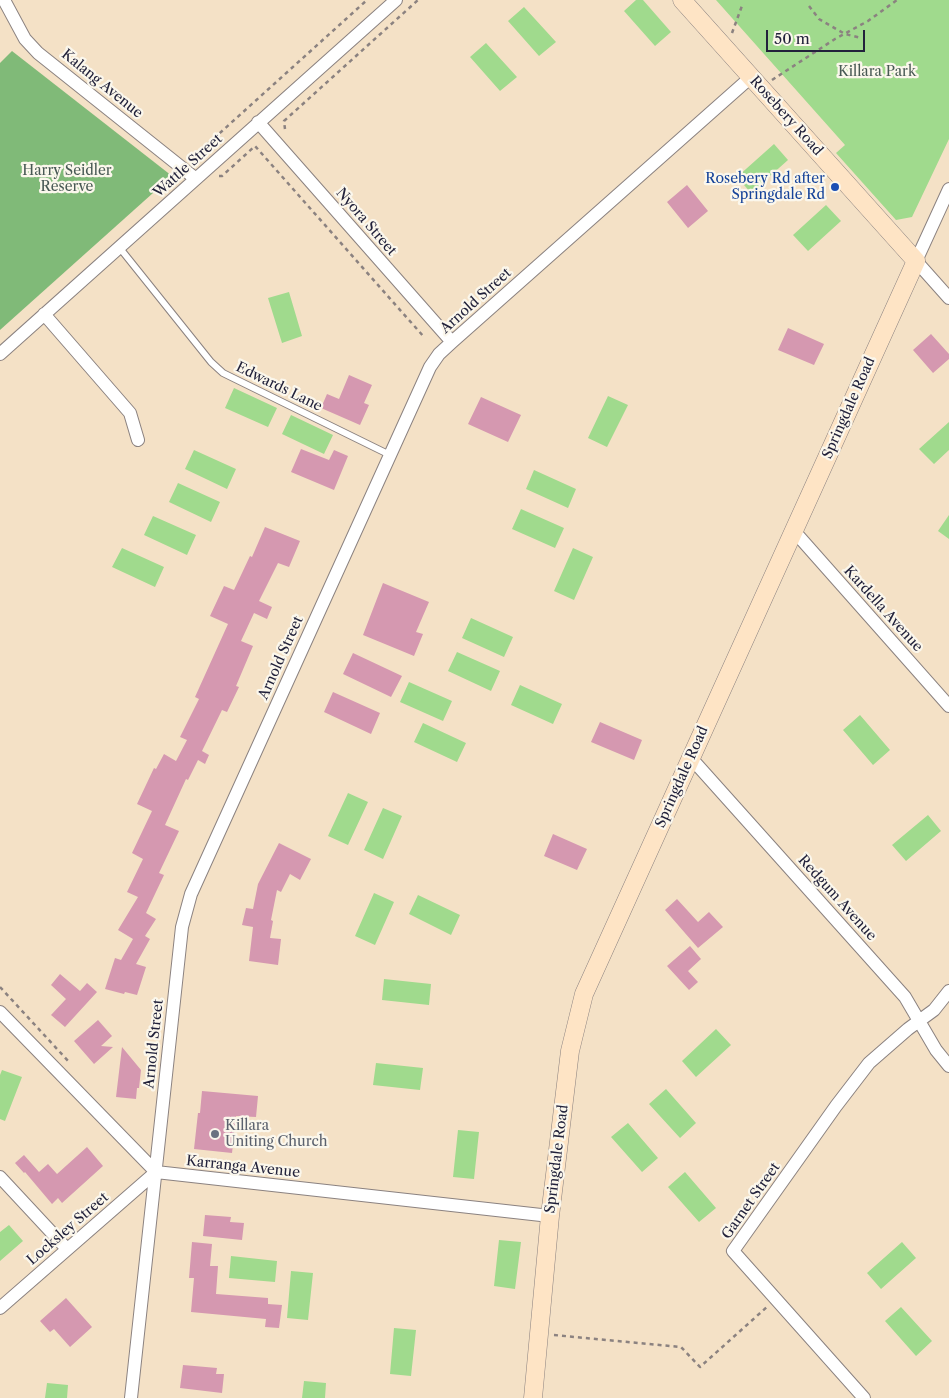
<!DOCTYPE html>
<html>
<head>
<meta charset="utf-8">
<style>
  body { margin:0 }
  #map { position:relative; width:949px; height:1398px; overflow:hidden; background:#f4e1c6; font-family:"Libre Caslon Text",serif }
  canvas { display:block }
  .scale { position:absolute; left:766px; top:30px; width:99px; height:22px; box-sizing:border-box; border:2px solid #22223b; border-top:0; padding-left:6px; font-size:15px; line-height:18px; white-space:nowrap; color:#22223b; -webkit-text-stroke:4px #fbf7ec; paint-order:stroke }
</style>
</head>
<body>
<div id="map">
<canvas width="949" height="1398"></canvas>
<div class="scale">50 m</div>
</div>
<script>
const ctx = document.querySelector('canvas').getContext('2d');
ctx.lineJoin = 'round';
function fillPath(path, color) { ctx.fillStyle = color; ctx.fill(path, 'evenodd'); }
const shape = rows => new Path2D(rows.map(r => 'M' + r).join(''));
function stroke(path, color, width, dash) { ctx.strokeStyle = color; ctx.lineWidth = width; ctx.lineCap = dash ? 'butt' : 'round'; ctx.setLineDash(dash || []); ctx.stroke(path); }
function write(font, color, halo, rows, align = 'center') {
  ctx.font = font + ' "Libre Caslon Text",serif'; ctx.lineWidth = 4.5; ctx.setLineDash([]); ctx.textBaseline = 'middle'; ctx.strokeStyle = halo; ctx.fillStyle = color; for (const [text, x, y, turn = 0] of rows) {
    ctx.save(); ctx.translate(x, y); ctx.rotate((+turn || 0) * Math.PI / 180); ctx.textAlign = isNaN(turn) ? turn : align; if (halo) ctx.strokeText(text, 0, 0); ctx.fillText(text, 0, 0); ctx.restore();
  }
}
fillPath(shape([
  [636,0,643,0,671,32,655,46,624,11],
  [716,0,949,0,949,139,912,217,896,220,836,153,845,145],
  [524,7,556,42,539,56,508,21],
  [486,43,517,77,500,91,470,57],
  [774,144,788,160,751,193,737,177],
  [826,205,841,221,808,251,793,235],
  [289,292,302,336,282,343,268,298],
  [234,388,277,408,268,427,225,408],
  [608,396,628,405,607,447,588,438],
  [291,415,333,435,324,454,282,434],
  [949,422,949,450,934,464,919,449],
  [194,450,236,469,227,489,185,469],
  [534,470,576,489,568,508,526,489],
  [178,483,220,502,211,522,169,502],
  [521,509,564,528,555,548,512,529],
  [949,515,949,539,938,531],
  [153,516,196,535,187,555,144,535],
  [122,548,164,567,155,587,112,567],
  [573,548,593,557,574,600,554,591],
  [471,618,513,637,504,657,462,638],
  [457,652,500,671,491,691,448,671],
  [409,682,452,701,443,721,400,702],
  [520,685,562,704,553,724,511,705],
  [860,715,890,750,873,765,843,730],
  [423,723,466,743,457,762,414,742],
  [348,793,368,802,348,845,328,836],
  [383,808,402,816,383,859,364,850],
  [928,815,941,831,906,861,892,845],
  [374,893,394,902,375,945,355,936],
  [418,895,460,915,451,935,409,914],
  [384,979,431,984,429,1005,382,1000],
  [716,1029,731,1045,696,1077,682,1061],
  [376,1063,423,1068,420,1090,373,1085],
  [2,1070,22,1077,5,1121,0,1119,0,1075],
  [666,1089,696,1123,680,1138,649,1104],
  [628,1123,658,1158,642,1172,611,1137],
  [458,1130,479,1132,474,1179,453,1177],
  [685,1172,716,1208,699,1222,668,1187],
  [9,1225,23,1241,0,1261,0,1232],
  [499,1240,521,1242,515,1289,494,1286],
  [902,1242,916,1258,881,1289,867,1273],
  [231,1256,277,1261,275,1282,229,1278],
  [291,1271,313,1273,308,1320,287,1318],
  [901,1307,932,1341,916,1356,885,1321],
  [394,1328,416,1330,411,1376,390,1374],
  [304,1381,326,1383,325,1398,302,1398],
  [47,1383,68,1385,67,1398,45,1398]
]), '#a0da8d');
fillPath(shape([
  [12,51,172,176,0,330,0,63]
]), '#80ba78');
fillPath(shape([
  [687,185,708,211,688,228,667,202],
  [788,328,824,344,814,365,778,350],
  [931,334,949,354,949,359,933,373,913,350],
  [349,375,372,385,364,403,369,405,360,425,321,408,327,394,339,399],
  [481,397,521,415,508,442,468,424],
  [301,449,329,460,334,450,348,456,334,490,291,472],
  [265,527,300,541,289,567,278,563,259,601,272,607,267,619,254,613,241,641,253,646,236,686,239,687,227,712,222,710,202,751,209,755,205,764,198,760,188,780,186,779,165,825,179,831,159,873,164,875,146,913,156,919,145,936,150,939,136,964,146,967,137,995,125,992,124,994,105,989,115,958,121,960,133,939,118,930,138,897,127,892,143,859,132,853,152,811,137,804,154,768,156,769,164,754,176,761,187,740,180,737,199,699,195,697,228,624,210,616,224,586,234,590,250,556,252,557],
  [383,583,429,602,416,632,423,634,414,656,363,635],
  [353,653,402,676,391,697,343,674],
  [333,692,380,713,371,734,324,712],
  [600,722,642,740,634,760,591,742],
  [553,834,587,849,577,870,544,856],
  [279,843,311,859,300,880,290,874,281,892,277,890,271,920,273,921,270,938,281,939,278,965,249,961,253,927,242,925,246,908,253,909,258,884],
  [677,899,698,922,709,912,723,927,698,948,665,910],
  [690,946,701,959,688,971,698,982,689,990,667,966],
  [60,974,80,991,87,983,97,992,65,1027,51,1015,66,999,51,985],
  [98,1020,112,1036,101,1046,113,1047,94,1064,74,1041],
  [122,1047,141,1070,139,1088,137,1088,136,1099,116,1097],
  [202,1091,258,1096,256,1117,236,1116,232,1153,194,1149,198,1113,200,1113],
  [87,1147,103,1166,62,1203,58,1198,52,1204,25,1172,24,1173,15,1163,24,1155,39,1172,48,1164,57,1174],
  [205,1215,231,1217,230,1222,244,1223,242,1240,203,1236],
  [192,1242,212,1244,210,1266,218,1266,216,1294,268,1298,268,1304,282,1305,279,1328,265,1327,266,1319,191,1312,194,1278,189,1278],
  [66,1298,92,1327,70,1347,54,1329,50,1332,40,1321],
  [183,1365,217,1368,216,1374,224,1374,222,1393,180,1388]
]), '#d598b0');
const lane = shape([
  [119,247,211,362,223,373,390,455]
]);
const street = shape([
  [4,0,25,39,38,53,196,179],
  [258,122,452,342],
  [949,189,916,261,949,298],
  [44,314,130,413,138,440],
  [0,354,396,0],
  [794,531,949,706],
  [691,758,905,997,936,1050,949,1066],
  [0,1012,156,1172,550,1216],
  [0,1177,67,1249],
  [0,1308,156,1172],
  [131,1398,182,927,191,894,430,367,439,354,452,342,751,77],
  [864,1398,733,1251,836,1106,869,1063,908,1029,934,1010,949,991]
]);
const secondary = shape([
  [533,1398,550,1216,570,1051,584,994,916,261,682,0]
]);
stroke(lane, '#8b8280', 8);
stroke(street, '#8b8280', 14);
stroke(secondary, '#8b8280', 19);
stroke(shape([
  [809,6,819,19,845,34,861,38],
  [732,33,743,3],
  [772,80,835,39,868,21,897,0],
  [285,129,284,121,418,0],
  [190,160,367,0],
  [219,176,222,176,255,146,424,337],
  [0,987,70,1063],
  [554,1335,681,1347,700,1367,768,1306]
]), '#8b8280', 2.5, [4, 4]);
stroke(lane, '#fff', 6);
stroke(street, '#fff', 12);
stroke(secondary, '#fee4c5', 18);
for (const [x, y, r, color] of [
  [835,187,5,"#1a4fb4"],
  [215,1134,5,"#6b7280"]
]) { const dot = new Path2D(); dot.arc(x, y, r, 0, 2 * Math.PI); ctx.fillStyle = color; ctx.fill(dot); stroke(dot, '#fbf7ec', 2); }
write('14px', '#485954', '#fbf7ec', [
  ["Killara Park",877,72],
  ["Harry Seidler",67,171],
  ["Reserve",67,187]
]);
write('14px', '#22223b', '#fbf7ec', [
  ["Kalang Avenue",102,84,39],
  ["Rosebery Road",786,116,48],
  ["Wattle Street",188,166,-42],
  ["Nyora Street",366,222,49],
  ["Arnold Street",476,301,-42],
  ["Edwards Lane",279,387,26],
  ["Springdale Road",849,408,-66],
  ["Kardella Avenue",883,609,48],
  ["Arnold Street",281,658,-66],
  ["Springdale Road",682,777,-66],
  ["Redgum Avenue",837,898,48],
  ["Arnold Street",154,1044,-84],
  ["Springdale Road",557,1159,-83],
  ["Karranga Avenue",243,1167,6],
  ["Garnet Street",751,1201,-55],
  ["Locksley Street",68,1229,-41]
]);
write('14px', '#164399', '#fbf7ec', [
  ["Rosebery Rd after",825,179],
  ["Springdale Rd",825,195]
], 'right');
write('14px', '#5b616d', '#fbf7ec', [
  ["Killara",225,1126],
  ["Uniting Church",225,1142]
], 'left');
</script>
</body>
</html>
